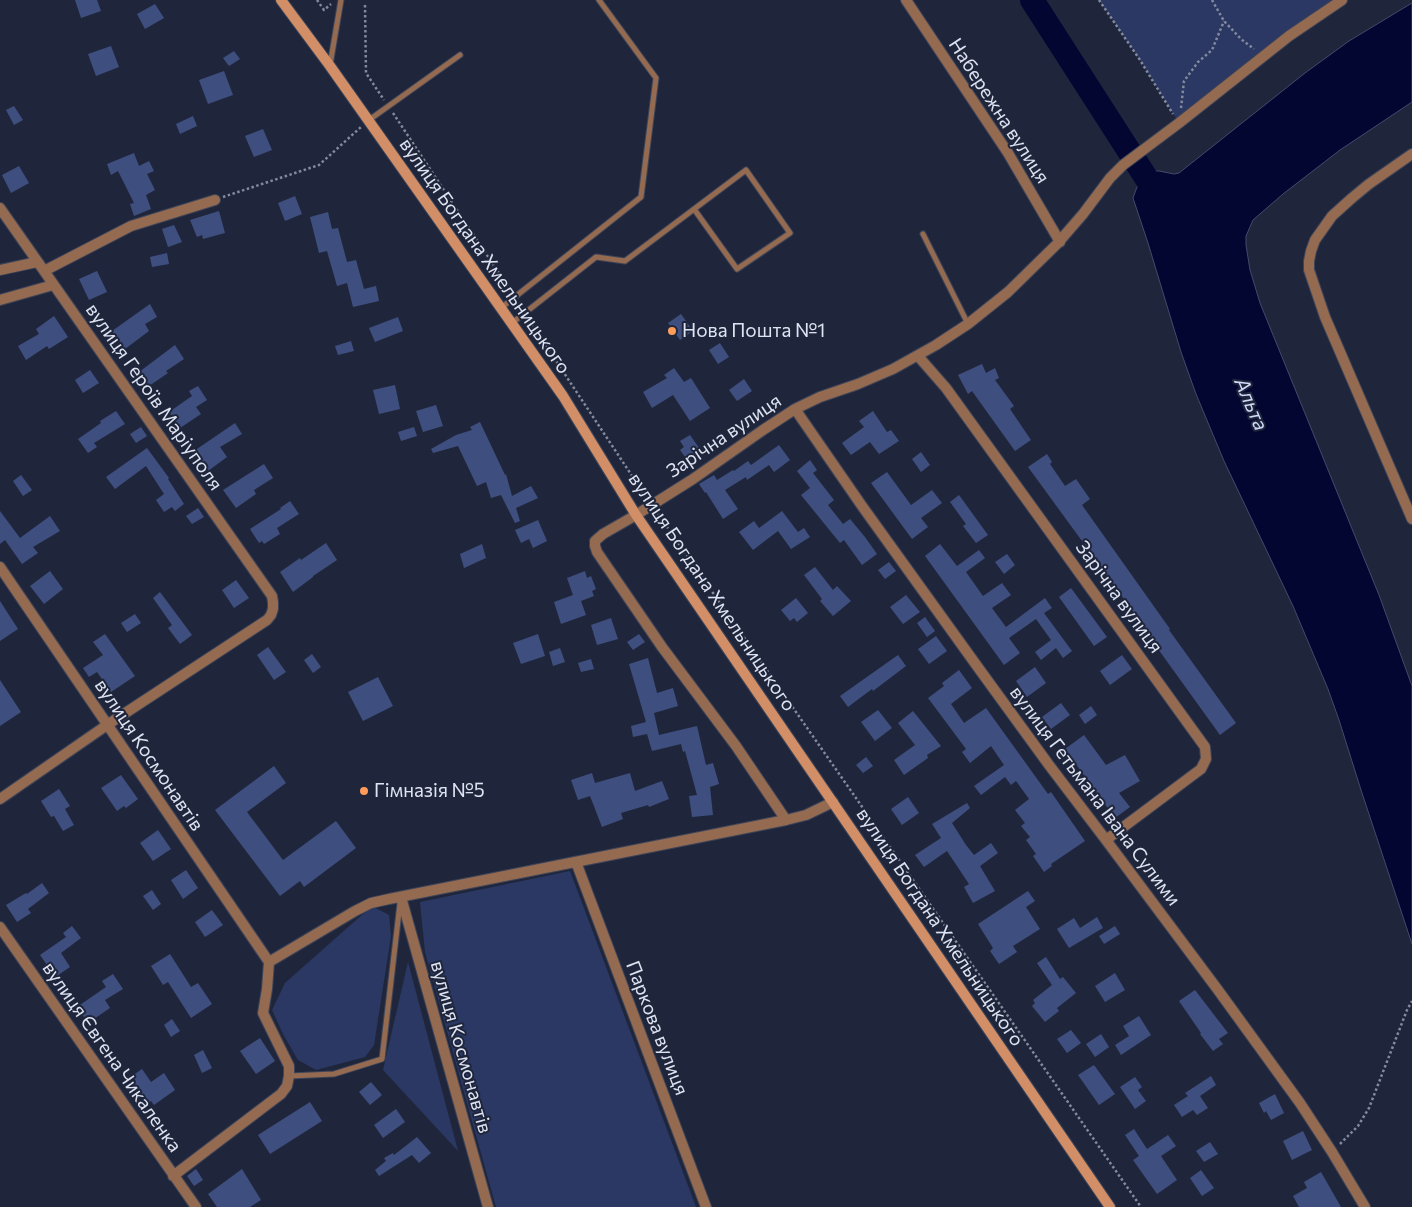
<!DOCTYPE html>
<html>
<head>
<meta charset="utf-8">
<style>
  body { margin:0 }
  canvas { display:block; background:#1f263b }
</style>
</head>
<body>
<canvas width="1412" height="1207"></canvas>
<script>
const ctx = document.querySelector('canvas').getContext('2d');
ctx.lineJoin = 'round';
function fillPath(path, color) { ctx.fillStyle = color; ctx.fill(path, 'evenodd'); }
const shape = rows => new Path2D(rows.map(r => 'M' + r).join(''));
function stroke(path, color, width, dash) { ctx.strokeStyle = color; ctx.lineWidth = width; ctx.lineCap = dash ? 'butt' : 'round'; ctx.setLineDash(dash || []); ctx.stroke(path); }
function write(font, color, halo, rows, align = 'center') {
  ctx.font = font + ' Commissioner,sans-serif'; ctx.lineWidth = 4; ctx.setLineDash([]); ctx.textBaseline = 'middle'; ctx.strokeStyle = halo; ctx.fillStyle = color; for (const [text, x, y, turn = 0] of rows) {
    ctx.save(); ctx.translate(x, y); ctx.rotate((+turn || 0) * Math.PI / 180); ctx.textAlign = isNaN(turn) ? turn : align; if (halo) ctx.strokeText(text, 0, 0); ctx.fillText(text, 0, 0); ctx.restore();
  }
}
fillPath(shape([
  [1099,0,1342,0,1179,123,1140,60],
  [570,871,696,1207,496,1207,425,952,420,902],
  [372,906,389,915,391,936,374,1045,365,1057,316,1070,298,1060,284,1036,272,1010,285,983],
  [408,962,458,1151,383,1070]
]), '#2a3863');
const water = shape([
  [1412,3,1412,102,1340,150,1283,194,1253,220,1246,236,1246,245,1250,270,1260,303,1379,595,1412,686,1412,944,1361,790,1339,720,1328,689,1293,606,1224,461,1196,394,1181,352,1148,243,1133,198,1137,187,1154,171,1159,171,1174,174,1179,173,1305,73,1349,41,1412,3]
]);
fillPath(water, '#030631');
stroke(water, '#45486b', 1);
stroke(shape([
  [1032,0,1154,190,1168,200]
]), '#030631', 24);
fillPath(shape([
  [75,0,97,0,101,11,81,18],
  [155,4,164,18,145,29,137,14],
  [111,46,119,67,96,76,88,54],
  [234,51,240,59,229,66,223,58],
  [224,71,233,95,208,104,199,80],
  [14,106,23,120,14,125,6,110],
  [193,116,197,126,180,134,176,124],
  [263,129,272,150,254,157,245,136],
  [134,153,139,166,149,161,154,171,147,174,155,190,146,195,151,209,134,216,130,204,134,203,118,171,111,175,107,164],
  [19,166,29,183,11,193,2,175],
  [295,196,302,214,285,221,278,203],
  [219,211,225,233,203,239,202,235,197,237,190,220],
  [328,212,332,229,338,228,347,262,356,260,364,289,376,286,379,301,353,307,347,283,337,286,327,251,319,253,310,217],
  [174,225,182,242,168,247,162,229],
  [167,253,169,264,152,267,150,257],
  [97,271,107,292,89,300,79,279],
  [150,304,157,317,145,324,149,331,125,349,112,331],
  [681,314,693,331,680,340,668,323],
  [54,316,68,337,49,349,47,346,26,360,18,346,39,334,36,329],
  [398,317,403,331,375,342,369,328],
  [351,341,354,351,338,355,335,346],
  [720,343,729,357,718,364,709,350],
  [175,345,184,359,166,371,168,373,149,386,139,372],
  [982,364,986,373,995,368,999,378,995,380,1014,406,1010,409,1031,440,1015,451,972,391,968,394,958,375],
  [674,368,684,382,691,378,710,408,690,421,673,395,652,408,643,392,667,378,664,375],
  [90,370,99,383,83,393,75,380],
  [744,379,752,391,737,401,729,390],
  [395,385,400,409,379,414,373,390],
  [198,386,207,400,196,407,201,414,180,428,169,412,192,396,189,391],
  [436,405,443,426,423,432,416,411],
  [116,411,125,424,94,443,97,447,88,453,78,439,101,423,100,421],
  [873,411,887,432,891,430,899,441,879,454,870,442,851,455,842,443,864,427,859,421],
  [480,422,505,475,506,474,512,496,531,486,538,498,516,508,520,521,515,523,501,495,491,498,486,482,477,486,458,446,433,453,431,449,456,435,472,430,470,427],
  [235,423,242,434,220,447,227,457,208,471,194,451],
  [141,427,147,436,136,443,130,434],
  [414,427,417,436,401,441,398,432],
  [690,435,702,452,688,461,680,450,684,447,680,441],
  [779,445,790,460,774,472,769,465,747,480,746,477,725,490,738,509,723,519,706,492,705,493,699,484,714,475,717,480,733,470,734,471,748,461,751,465],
  [147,448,169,478,168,479,184,504,175,511,172,507,164,512,156,500,164,494,146,466,115,489,106,477],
  [921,452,930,465,921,472,912,459],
  [1047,454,1052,462,1050,464,1065,486,1076,479,1090,499,1082,505,1170,629,1169,630,1236,723,1220,735,1140,624,1141,623,1109,578,1028,467],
  [810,460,817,470,813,473,834,500,828,505,843,524,850,519,865,537,877,554,862,565,844,540,840,543,801,495,810,488,797,471],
  [264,464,273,478,254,490,256,494,236,508,223,490],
  [887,472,911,505,932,490,942,503,921,518,928,527,912,539,871,483],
  [21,475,32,490,23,496,13,481],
  [959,495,988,535,976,543,963,526,966,524,950,502],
  [290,501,299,514,277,528,280,534,264,544,262,541,259,543,250,529,281,509,280,508],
  [198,508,204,517,192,524,186,516],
  [0,511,20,538,50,516,60,531,33,547,38,553,22,564,5,540,0,544],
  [782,511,798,532,804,528,810,537,791,549,778,531,753,550,739,532,754,521,759,528],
  [538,520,547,541,533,548,529,539,521,543,515,530],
  [326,543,337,560,313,576,313,577,293,592,280,572,300,558,301,560],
  [482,544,486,558,464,568,460,554],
  [940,544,957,566,979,550,985,558,966,572,983,596,1002,583,1011,595,992,608,1006,627,1045,598,1052,608,1044,613,1072,651,1063,658,1056,648,1041,660,1035,652,1051,640,1036,619,1009,638,1020,653,1004,665,925,556],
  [1007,554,1015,565,1004,574,995,562],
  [889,562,896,571,885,579,878,570],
  [815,567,833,590,837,586,851,601,833,616,820,601,822,599,804,575],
  [50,571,63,589,44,604,30,586],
  [585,571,587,578,591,576,596,589,592,591,594,596,581,601,586,615,561,624,554,602,573,595,567,578],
  [236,580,249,598,234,608,222,590],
  [1071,588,1107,637,1094,646,1059,597],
  [160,592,192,635,180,644,168,628,172,625,153,598],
  [906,595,920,612,903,624,890,607],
  [796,598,808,613,797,622,794,618,790,621,781,610],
  [0,601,18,629,0,641],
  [135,614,141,623,127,632,121,623],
  [925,617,935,631,927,637,917,623],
  [611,618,618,639,597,645,591,625],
  [105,634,135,676,111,692,97,672,89,677,83,668,103,655,93,642],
  [538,634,545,656,521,664,513,643],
  [639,634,645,642,633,650,627,642],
  [936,636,947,651,929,664,918,649],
  [268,647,286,672,274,680,257,655],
  [560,648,565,662,553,666,549,652],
  [312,654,321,667,313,673,304,660],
  [898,655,906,666,873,691,872,689,848,707,840,696],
  [1122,655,1132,669,1110,685,1100,671],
  [648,658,657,693,673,688,678,706,654,713,659,735,697,726,706,765,713,763,719,784,710,787,713,815,692,817,689,796,697,795,685,751,683,752,681,744,652,751,647,734,633,737,631,726,646,722,629,664],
  [591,659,594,669,581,672,578,663],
  [1035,667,1046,683,1027,697,1016,681],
  [959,670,972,688,951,704,964,723,986,708,1048,794,1051,792,1085,841,1051,864,1052,866,1044,872,1033,856,1036,854,1026,840,1030,837,1021,826,1025,823,1015,810,1029,799,1016,781,1011,785,1005,777,981,795,974,786,1004,765,991,746,970,763,962,752,966,749,928,698,944,686,942,683],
  [378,677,393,706,363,721,348,692],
  [0,680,21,712,0,726],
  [1061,703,1070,715,1051,729,1042,717],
  [1091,706,1097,715,1085,724,1079,715],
  [878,710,892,728,875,741,861,722],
  [913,711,941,746,927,755,928,758,904,775,894,760,915,745,898,723],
  [1084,735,1106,765,1125,755,1140,781,1119,793,1130,807,1115,818,1065,749],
  [866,757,873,766,863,773,856,765],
  [274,766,286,783,247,812,283,860,336,821,356,848,304,887,300,881,280,896,215,810],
  [592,773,595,783,630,773,635,791,662,781,669,799,649,807,648,805,621,813,623,819,602,827,590,796,578,800,571,780],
  [121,775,138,799,126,808,124,806,117,811,101,788],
  [59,789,70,806,65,809,74,825,63,831,54,816,51,817,41,801],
  [908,797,919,813,902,825,891,809],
  [967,803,970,808,952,823,966,845,974,855,991,843,998,853,980,866,995,891,973,903,964,887,969,884,947,851,924,867,915,855,941,838,932,824],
  [158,830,171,849,153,861,140,843],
  [186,870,198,888,183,899,171,880],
  [42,883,49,893,28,909,31,913,17,922,6,905,26,893,27,894],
  [152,890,161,904,153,910,143,896],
  [1028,891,1035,901,1026,907,1040,929,1013,946,1017,952,999,964,990,951,993,948,978,924],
  [212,910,223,925,205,937,195,922],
  [1097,917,1103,928,1069,948,1057,929,1074,918,1080,928],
  [72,926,81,938,61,953,70,967,51,980,42,968,47,965,40,955,66,937,63,933],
  [1115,926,1120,934,1104,944,1099,936],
  [170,954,191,987,198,983,212,1004,191,1018,168,982,163,985,151,966],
  [1046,957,1060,979,1063,977,1076,993,1057,1008,1059,1011,1045,1022,1032,1006,1035,1003,1033,1000,1052,985,1037,963],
  [1115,973,1125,990,1105,1002,1095,986],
  [113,974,123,989,105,1000,110,1008,88,1023,77,1007,106,987,102,981],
  [1195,990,1228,1033,1219,1039,1223,1044,1213,1051,1200,1034,1201,1033,1179,1001],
  [1139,1016,1151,1035,1121,1055,1115,1045,1129,1036,1123,1026],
  [172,1019,180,1031,171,1037,164,1025],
  [1071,1030,1081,1043,1067,1053,1057,1039],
  [1101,1034,1109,1047,1095,1057,1086,1044],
  [260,1038,275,1061,256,1074,240,1051],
  [203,1050,212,1068,202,1073,194,1055],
  [1094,1065,1115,1094,1099,1105,1078,1075],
  [142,1069,151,1082,164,1073,175,1090,154,1105,151,1101,147,1104,132,1084,136,1081,132,1076],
  [1211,1076,1216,1085,1200,1096,1208,1108,1197,1115,1193,1110,1182,1117,1174,1105,1188,1096,1185,1093],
  [1135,1077,1142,1087,1138,1090,1146,1101,1135,1109,1120,1087],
  [371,1082,382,1095,370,1105,359,1092],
  [1275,1094,1284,1113,1271,1120,1266,1111,1264,1113,1259,1103],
  [310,1102,322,1121,270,1154,258,1135],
  [396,1109,405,1122,383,1138,374,1125],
  [1134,1129,1147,1149,1168,1135,1176,1146,1161,1156,1177,1180,1157,1194,1133,1160,1139,1156,1125,1135],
  [1303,1131,1312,1150,1292,1160,1283,1141],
  [417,1137,431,1153,419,1163,412,1155,379,1176,375,1170,386,1161,384,1158,393,1153,394,1155],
  [1210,1142,1218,1154,1204,1162,1196,1151],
  [196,1169,203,1180,194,1186,187,1176],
  [242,1169,261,1200,250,1207,217,1207,208,1194],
  [1201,1170,1214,1188,1202,1196,1190,1178],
  [1321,1172,1341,1207,1299,1207,1293,1196,1307,1188,1304,1182]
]), '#3e4e7f');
const lane = shape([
  [330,65,341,0],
  [369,120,460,55],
  [923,234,968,324],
  [501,308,641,197,656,78,599,0],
  [512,323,596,257,625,261,746,170,790,233,737,269,694,209],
  [289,1076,334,1074,382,1059,400,903]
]);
const street = shape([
  [906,0,1008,153,1060,242],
  [1412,154,1369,184,1352,198,1332,216,1315,240,1311,251,1309,261,1309,270,1325,317,1412,519],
  [0,208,272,596,273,602,273,609,271,615,267,620,107,725,0,799],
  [0,270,37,262],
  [44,271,131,226,215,200],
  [0,300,53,285],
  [918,356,946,388,1205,747,1206,759,1201,769,1106,840],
  [795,409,862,506,977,666,1049,765,1106,840,1218,990,1300,1103,1332,1152,1365,1207],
  [0,567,269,962],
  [786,820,736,746,662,647,597,552,595,546,595,541,603,534,636,515,693,479,763,430,795,409,820,397,858,384,893,369,936,345,968,324,1008,292,1057,244,1083,214,1110,178,1123,165,1179,123,1289,36,1342,0],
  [576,862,706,1207],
  [401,897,488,1207],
  [0,927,196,1207],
  [173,1176,281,1094,287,1086,289,1076,289,1066,263,1013,267,989,269,962,355,911,371,903,389,899,786,820,806,815,833,802]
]);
const secondary = shape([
  [281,0,330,66,563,396,636,515,1110,1207]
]);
stroke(lane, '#3e4458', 7);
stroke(street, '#3e4458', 12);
stroke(secondary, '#3e4458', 12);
stroke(shape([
  [317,0,324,10,331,4],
  [1099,0,1140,60,1173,114],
  [1212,0,1224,21,1241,39,1254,49],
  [365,5,366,73,384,100],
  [1181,108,1184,81,1198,62,1212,50,1224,21],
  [393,113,510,290],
  [223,197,319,165,361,127],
  [529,320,646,497],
  [658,514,1141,1207],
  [1340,1144,1358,1126,1369,1108,1407,1010,1412,1001]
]), '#848a9c', 2.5, [2.5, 2.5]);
stroke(lane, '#946a51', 5);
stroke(street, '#946a51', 10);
stroke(secondary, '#d28f67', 10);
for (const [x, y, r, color] of [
  [672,331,5,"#ff9b5b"],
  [364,791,5,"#ff9b5b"]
]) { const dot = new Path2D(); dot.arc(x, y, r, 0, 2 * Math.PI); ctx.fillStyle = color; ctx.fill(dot); stroke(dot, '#1f263b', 2); }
write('19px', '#dee3f2', '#1f263b', [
  ["Набережна вулиця",999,111,57],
  ["вулиця Богдана Хмельницького",485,256,55],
  ["вулиця Героїв Маріуполя",154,397,55],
  ["Зарічна вулиця",724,436,-34],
  ["вулиця Богдана Хмельницького",712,592,56],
  ["Зарічна вулиця",1119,597,54],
  ["вулиця Космонавтів",149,755,56],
  ["вулиця Гетьмана Івана Сулими",1095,796,53],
  ["вулиця Богдана Хмельницького",940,927,56],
  ["Паркова вулиця",657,1028,69],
  ["вулиця Космонавтів",461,1047,74],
  ["вулиця Євгена Чикаленка",112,1057,55]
]);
write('19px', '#dee3f2', '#1f263b', [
  ["Нова Пошта №1",682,331],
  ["Гімназія №5",374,791]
], 'left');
write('italic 20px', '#cfdbfb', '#1f263b', [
  ["Альта",1251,404,67]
]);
</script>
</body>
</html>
